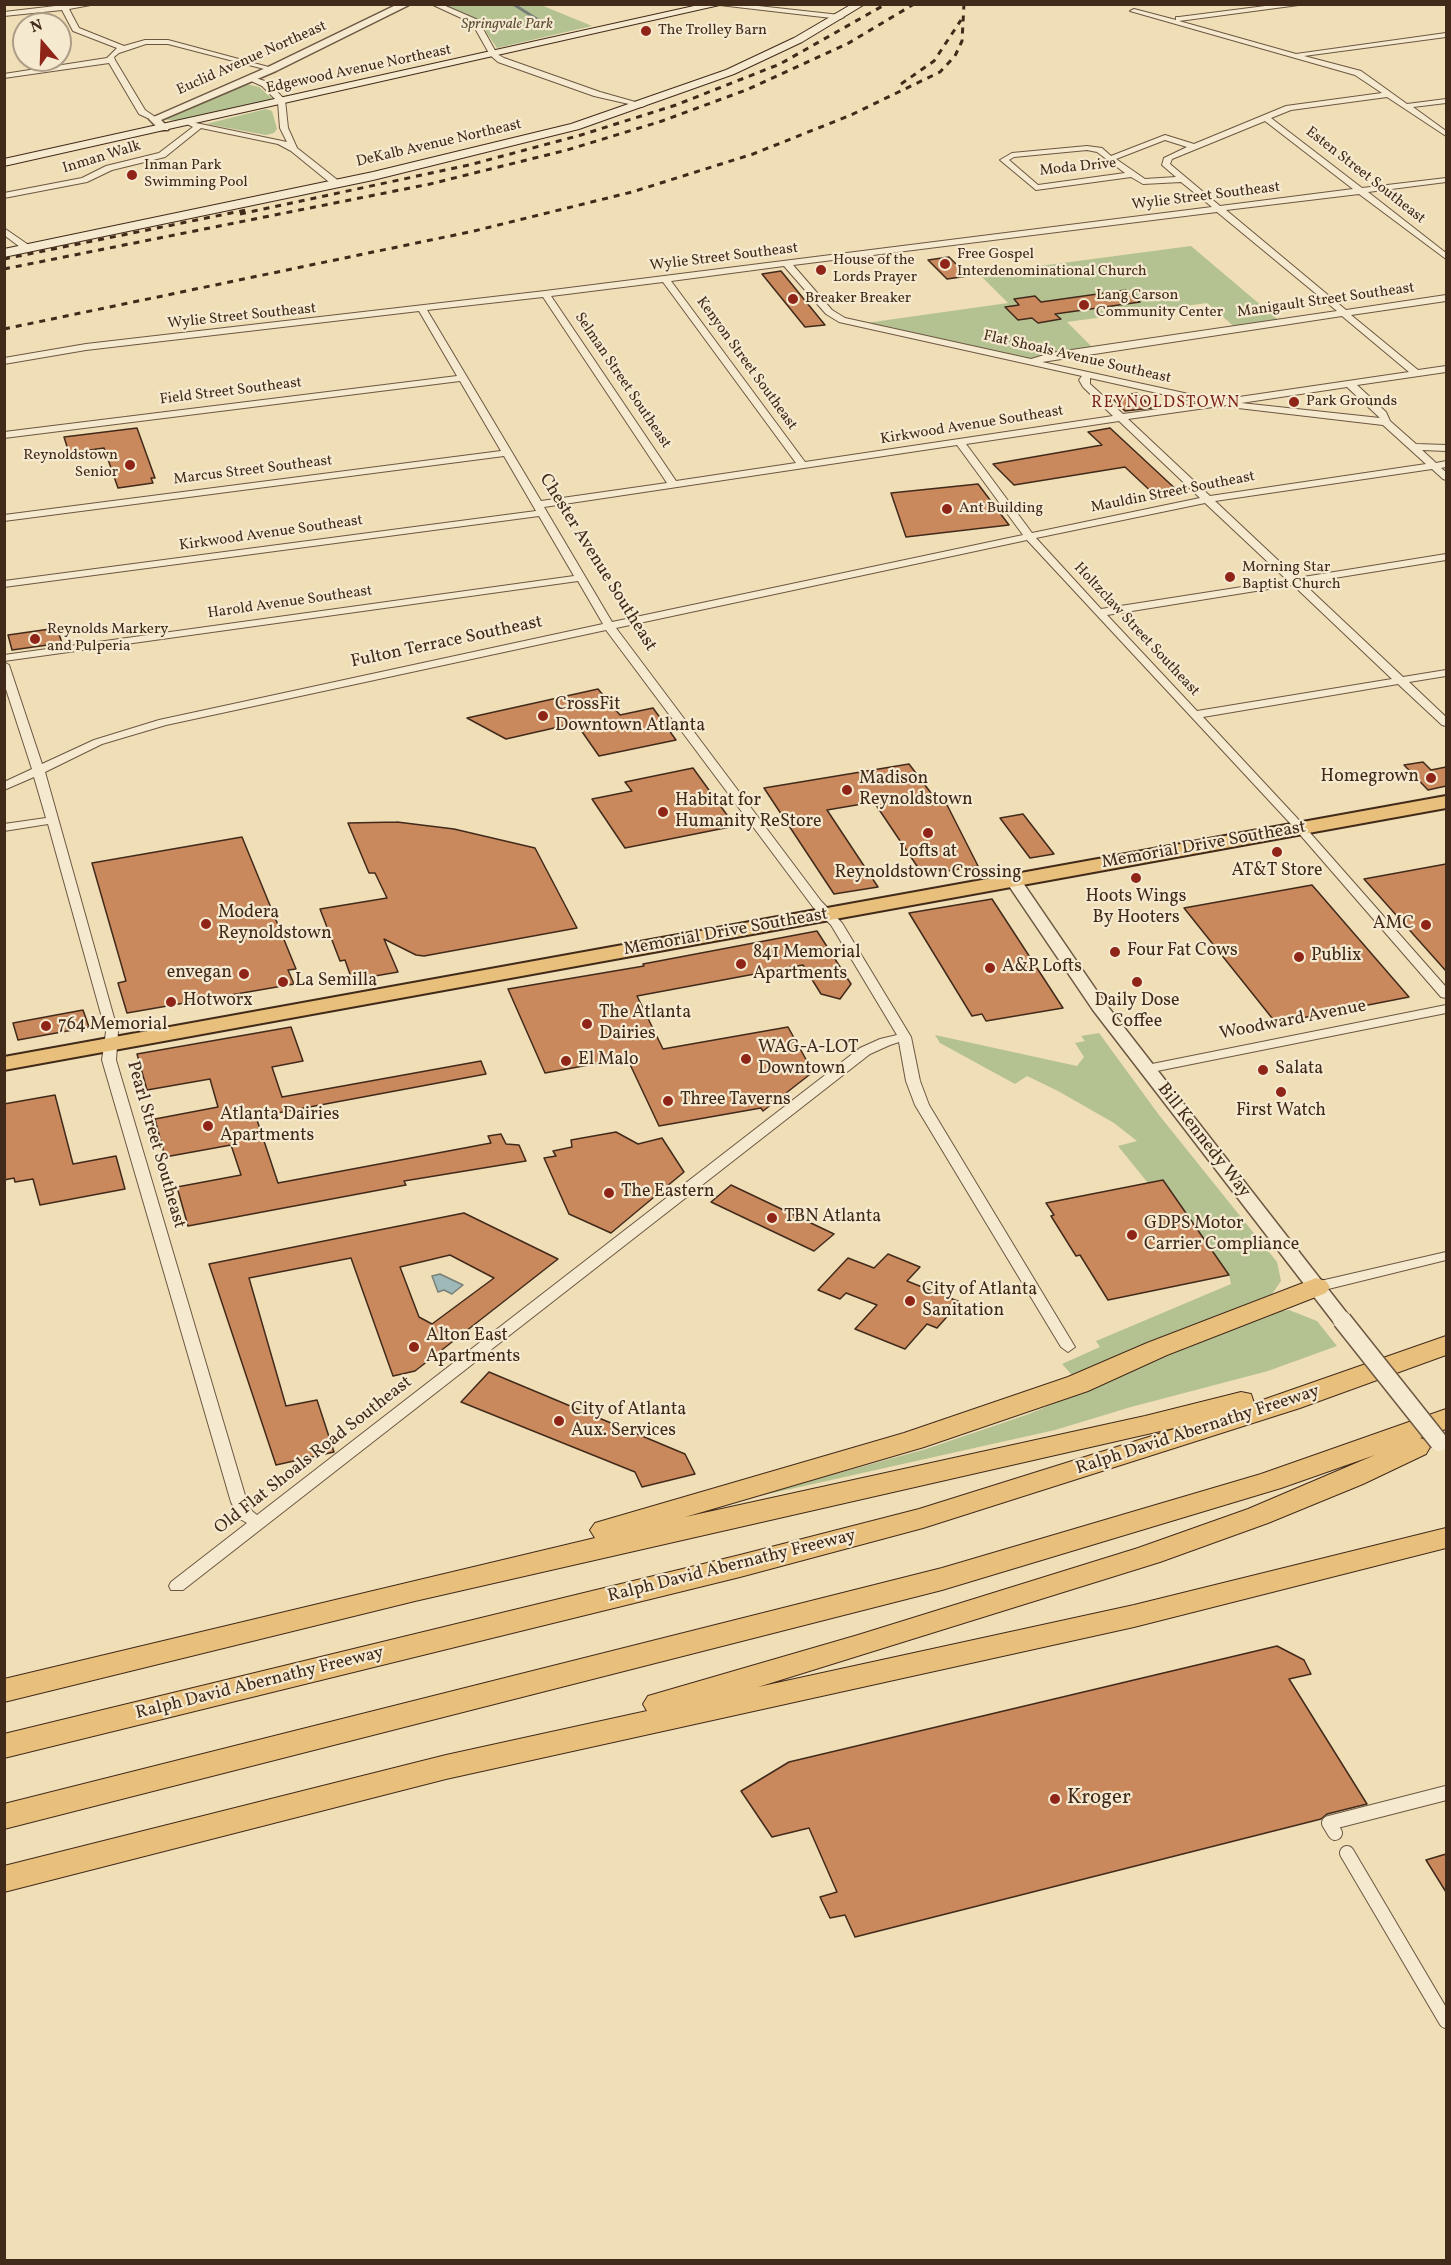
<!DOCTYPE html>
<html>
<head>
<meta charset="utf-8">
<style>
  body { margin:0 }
  #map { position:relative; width:1451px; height:2265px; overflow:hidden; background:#efdeb6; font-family:Vollkorn,serif }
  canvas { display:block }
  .frame { position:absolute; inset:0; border:6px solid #422a1b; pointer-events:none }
  .north { position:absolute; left:12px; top:12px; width:60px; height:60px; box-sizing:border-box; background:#f5ead0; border:2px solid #ad9d88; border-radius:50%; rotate:341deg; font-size:16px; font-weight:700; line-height:24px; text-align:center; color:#422a1b }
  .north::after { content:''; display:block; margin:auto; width:21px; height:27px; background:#8f2418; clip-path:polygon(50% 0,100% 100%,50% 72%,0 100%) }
</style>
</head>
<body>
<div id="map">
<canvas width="1451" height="2265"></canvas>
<div class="frame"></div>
<div class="north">N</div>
</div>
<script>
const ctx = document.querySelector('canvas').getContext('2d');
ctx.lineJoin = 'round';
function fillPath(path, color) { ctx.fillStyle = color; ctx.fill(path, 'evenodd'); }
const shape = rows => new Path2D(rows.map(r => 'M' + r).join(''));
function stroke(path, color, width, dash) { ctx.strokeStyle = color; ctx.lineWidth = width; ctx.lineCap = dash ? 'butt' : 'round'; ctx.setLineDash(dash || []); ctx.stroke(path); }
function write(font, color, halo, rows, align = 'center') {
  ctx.font = font + ' Vollkorn,serif'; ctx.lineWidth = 4.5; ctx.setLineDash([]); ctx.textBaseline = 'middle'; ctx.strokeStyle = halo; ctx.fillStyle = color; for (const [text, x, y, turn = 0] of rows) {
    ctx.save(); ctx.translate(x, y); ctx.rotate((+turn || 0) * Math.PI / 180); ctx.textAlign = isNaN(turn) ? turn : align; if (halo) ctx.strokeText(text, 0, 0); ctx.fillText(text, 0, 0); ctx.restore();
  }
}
fillPath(shape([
  [443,5,541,5,592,26,497,48,479,22],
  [246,84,259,87,273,99,176,121,163,119],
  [266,109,272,111,277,129,274,133,266,135,206,124],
  [1191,246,1282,323,1238,330,1207,303,1067,322,1094,349,1020,360,866,323,1008,303,979,274],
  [1099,1033,1159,1115,1277,1262,1281,1281,1272,1294,1072,1375,1062,1364,1100,1347,1096,1341,1231,1284,1229,1275,1163,1180,1148,1183,1118,1146,1137,1141,1114,1123,1058,1091,1027,1076,1015,1084,940,1043,935,1035,1077,1066,1084,1057,1075,1043,1085,1041,1081,1036],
  [1289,1310,1317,1321,1337,1346,1268,1371,1131,1407,1055,1430,737,1501,926,1449,1029,1414,1269,1313]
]), '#b4c292');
const water = shape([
  [440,1274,463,1285,452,1294,444,1290,438,1292,432,1276,440,1274]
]);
fillPath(water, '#9eb9b8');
stroke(water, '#798079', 1.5);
stroke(shape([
  [513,4,540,21]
]), '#798079', 3);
const building = shape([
  [949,257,968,276,947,279,928,260,949,257],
  [781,271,825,325,805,327,762,274,781,271],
  [1126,290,1140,302,1055,314,1061,319,1038,323,1032,318,1018,320,1005,307,1019,305,1014,299,1035,296,1041,302,1126,290],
  [1137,393,1152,408,1125,411,1111,397,1137,393],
  [137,428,155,478,151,478,153,483,118,488,104,448,69,453,64,437,137,428],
  [1110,428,1181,494,1158,498,1125,467,1014,485,993,464,1102,445,1088,432,1110,428],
  [978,484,1009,525,906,537,891,493,978,484],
  [57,628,62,643,12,650,8,635,57,628],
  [598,689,620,715,653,708,676,740,599,756,576,723,506,739,467,718,598,689],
  [1423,762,1431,770,1446,767,1446,786,1428,790,1404,765,1423,762],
  [909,764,934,797,942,795,978,866,923,875,874,802,827,810,878,887,834,894,764,788,909,764],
  [693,768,735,826,625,848,592,799,632,791,625,782,693,768],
  [1023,814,1054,854,1030,858,1000,818,1023,814],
  [397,822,454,829,535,848,577,928,424,956,416,955,384,939,398,972,352,980,345,960,340,961,320,909,387,898,375,873,369,873,348,823,397,822],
  [242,837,296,969,288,970,294,984,127,1013,118,983,126,981,92,863,242,837],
  [1446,864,1446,971,1364,879,1446,864],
  [1312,885,1409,997,1276,1023,1184,908,1312,885],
  [992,899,1063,1008,986,1021,982,1014,972,1016,909,913,992,899],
  [817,931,851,984,840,999,821,994,803,965,637,996,663,1049,788,1027,813,1072,763,1111,761,1108,659,1126,627,1058,545,1073,508,989,644,966,643,964,817,931],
  [83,1010,89,1027,18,1040,13,1023,83,1010],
  [291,1027,303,1061,272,1067,282,1097,481,1061,486,1074,256,1117,278,1183,491,1143,488,1136,501,1134,506,1144,519,1145,526,1161,404,1181,406,1185,188,1226,177,1187,241,1175,231,1145,165,1157,155,1119,218,1107,210,1079,147,1090,137,1054,291,1027],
  [55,1095,73,1164,116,1156,125,1189,40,1205,33,1179,15,1182,14,1178,4,1180,4,1104,55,1095],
  [616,1132,638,1144,662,1138,684,1172,611,1233,569,1214,544,1158,556,1156,553,1151,572,1147,571,1140,616,1132],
  [1163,1180,1229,1275,1108,1300,1080,1255,1076,1256,1051,1216,1054,1215,1046,1203,1163,1180],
  [731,1185,834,1234,814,1251,711,1202,731,1185],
  [464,1213,558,1259,415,1371,393,1376,351,1258,249,1278,286,1406,317,1400,334,1452,276,1465,209,1264,464,1213],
  [450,1255,494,1278,432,1324,419,1317,400,1267,450,1255],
  [888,1254,920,1267,907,1281,960,1302,937,1328,927,1324,905,1349,855,1329,877,1305,846,1293,840,1299,818,1290,848,1258,874,1268,888,1254],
  [489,1372,685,1454,695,1474,642,1487,635,1472,461,1402,489,1372],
  [1277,1646,1304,1660,1311,1674,1289,1679,1367,1804,1327,1814,1321,1819,855,1937,845,1915,830,1918,820,1897,837,1892,809,1828,772,1837,741,1791,789,1762,1277,1646],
  [1446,1854,1446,1892,1426,1860,1446,1854]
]);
fillPath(building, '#ca885d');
stroke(building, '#422a1b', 1.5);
const pedestrian = shape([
  [1335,1833,1329,1823,1446,1793],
  [1347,1853,1446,2021]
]);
const minor = shape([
  [96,4,69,9,79,28,124,46,145,40,168,40,276,69,272,71,168,44,146,44,119,53,114,57,115,60,145,110,158,119,154,121,139,114,109,63,4,78,4,74,107,58,117,48,73,31,62,10,4,16,4,12,64,5,96,4],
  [431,4,441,4,478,20,497,54,504,58,600,92,646,105,642,107,594,96,498,62,490,55,472,23,431,4],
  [711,4,740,4,840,15,844,17,840,19,711,4],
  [1281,4,1306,4,1179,21,1296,54,1446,33,1446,37,1304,56,1361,71,1407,104,1446,99,1446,103,1413,107,1446,131,1446,136,1387,97,1291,110,1271,118,1362,188,1446,178,1446,182,1368,192,1446,253,1446,259,1359,194,1226,210,1346,310,1446,295,1446,301,1351,315,1418,370,1446,366,1446,372,1357,385,1386,412,1390,421,1416,444,1446,445,1446,451,1422,450,1436,463,1446,461,1446,467,1441,468,1446,472,1446,480,1443,479,1432,469,1215,501,1297,578,1446,554,1446,560,1303,583,1403,677,1446,670,1446,676,1409,682,1446,717,1446,726,1442,725,1398,684,1203,717,1297,818,1446,987,1446,998,1441,997,1289,822,1027,540,616,628,821,901,842,923,911,1037,920,1081,929,1105,1075,1347,1068,1352,1061,1347,915,1105,906,1081,899,1042,890,1045,870,1054,183,1590,171,1590,169,1586,171,1582,247,1523,240,1519,231,1502,102,1060,106,1032,48,824,4,831,4,824,46,818,34,777,4,790,4,782,32,769,4,683,4,662,9,665,42,764,94,740,159,720,603,624,578,581,4,661,4,655,574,576,539,516,4,587,4,581,536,511,504,456,4,521,4,515,501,451,460,381,4,438,4,432,457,376,419,311,86,350,4,364,4,358,86,344,545,291,1212,207,1181,182,1143,184,1131,177,1036,190,1000,160,1012,153,1087,146,1102,148,1111,156,1165,135,1194,144,1286,106,1382,93,1355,75,1130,11,1134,9,1176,20,1176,17,1179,17,1281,4],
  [1265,121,1353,189,1220,206,1170,164,1172,159,1265,121],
  [1165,140,1187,147,1164,158,1162,165,1176,177,1145,179,1116,159,1165,140],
  [1087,150,1097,152,1125,173,1038,185,1009,160,1014,157,1087,150],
  [1217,212,1337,311,1051,353,1031,359,845,318,832,310,793,265,1217,212],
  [784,266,826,314,839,322,1082,376,1079,380,1083,387,1113,416,805,462,671,281,784,266],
  [663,282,796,463,676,481,551,296,663,282],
  [543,297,667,483,541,501,427,310,543,297],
  [1342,316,1409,372,1212,401,1207,398,1042,362,1342,316],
  [1090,378,1202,403,1123,414,1090,384,1090,378],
  [1347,387,1380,418,1241,403,1347,387],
  [1234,404,1235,407,1238,408,1383,425,1426,464,1210,496,1128,419,1234,404],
  [1119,421,1200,498,1032,533,966,444,1119,421],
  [957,445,1023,535,612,622,544,507,957,445],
  [1205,503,1287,580,1101,609,1036,538,1205,503],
  [1293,585,1392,679,1197,711,1107,615,1293,585],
  [606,630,813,907,831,925,897,1035,880,1039,860,1048,257,1515,252,1511,247,1502,116,1060,118,1032,45,772,102,744,166,725,606,630],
  [249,76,268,82,285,100,288,128,297,148,340,182,340,186,334,186,291,151,278,144,201,128,165,157,112,170,87,182,4,198,4,193,82,178,106,166,159,153,193,127,187,124,191,122,287,142,280,128,278,102,262,86,249,80,249,76],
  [4,228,30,246,30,250,24,250,4,235,4,228],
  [1446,1005,1446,1013,1147,1073,1140,1069,1147,1065,1446,1005],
  [1446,1252,1446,1260,1316,1292,1309,1287,1316,1282,1446,1252]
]);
const tertiary = shape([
  [398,4,411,4,276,71,161,120,169,128,168,130,160,130,149,119,268,67,398,4],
  [1013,875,1019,877,1105,1003,1349,1316,1352,1320,1349,1324,1335,1324,1093,1010,1005,880,1013,875]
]);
const secondary = shape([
  [703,4,724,4,4,166,4,159,703,4],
  [852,4,865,4,802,42,734,74,579,129,373,180,4,257,4,249,373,172,571,124,726,70,794,38,852,4]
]);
const primary = shape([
  [1446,796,1446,808,4,1070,4,1057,1446,796]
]);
const motorway = shape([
  [1316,1278,1326,1281,1330,1287,1326,1293,1167,1355,1088,1391,924,1447,685,1517,1145,1416,1241,1392,1251,1394,1254,1403,1446,1336,1446,1355,1300,1408,923,1528,740,1577,4,1758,4,1734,740,1555,919,1509,1187,1425,415,1601,4,1702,4,1679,595,1538,590,1530,595,1523,904,1433,1068,1377,1147,1343,1316,1278],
  [1446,1409,1446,1429,1420,1438,1426,1440,1430,1447,1426,1454,1363,1484,1268,1523,1160,1562,758,1687,1134,1605,1446,1528,1446,1548,1134,1627,446,1779,4,1892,4,1866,446,1755,647,1711,643,1704,648,1696,858,1635,1138,1548,1248,1509,1375,1455,1281,1488,942,1590,4,1829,4,1804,942,1568,1261,1474,1446,1409]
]);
stroke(pedestrian, '#6d5742', 16);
stroke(minor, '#6d5742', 2);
stroke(tertiary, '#6d5742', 3);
stroke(secondary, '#422a1b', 2);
stroke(primary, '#422a1b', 4);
stroke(motorway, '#422a1b', 2);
stroke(pedestrian, '#f5ead0', 14);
fillPath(minor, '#f5ead0');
fillPath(tertiary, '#f5ead0');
fillPath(secondary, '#f5ead0');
fillPath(primary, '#e8bf7b');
fillPath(motorway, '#e8bf7b');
stroke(shape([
  [901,84,934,61,961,20],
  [240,214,469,165,581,135,676,105,780,64,886,4],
  [4,259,246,210],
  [4,269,430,184,567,150,662,121,746,90,847,44,914,4],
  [4,329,474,231,632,192,753,154,851,115,940,72,955,56,962,41,964,4]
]), '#422a1b', 3, [6, 6]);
const tertiaryBridge = shape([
  [1342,1320,1439,1442]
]);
stroke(tertiaryBridge, '#6d5742', 21, []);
stroke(tertiaryBridge, '#f5ead0', 18);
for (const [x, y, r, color] of [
  [646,31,6,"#8f2418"],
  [132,175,6,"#8f2418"],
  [945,264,6,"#8f2418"],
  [821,270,6,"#8f2418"],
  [793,299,6,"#8f2418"],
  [1084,305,6,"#8f2418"],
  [1294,402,6,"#8f2418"],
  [130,465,6,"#8f2418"],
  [947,509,6,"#8f2418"],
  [1230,577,6,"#8f2418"],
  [35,639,6,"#8f2418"],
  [543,716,6,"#8f2418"],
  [1431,778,6,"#8f2418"],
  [847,790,6,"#8f2418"],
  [663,812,6,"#8f2418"],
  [928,833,6,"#8f2418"],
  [1277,852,6,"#8f2418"],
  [1136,878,6,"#8f2418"],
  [206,924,6,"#8f2418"],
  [1426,925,6,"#8f2418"],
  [1115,952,6,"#8f2418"],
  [1299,957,6,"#8f2418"],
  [741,964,6,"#8f2418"],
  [990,968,6,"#8f2418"],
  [244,974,6,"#8f2418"],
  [283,982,6,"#8f2418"],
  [1137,982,6,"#8f2418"],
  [171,1002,6,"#8f2418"],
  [587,1024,6,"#8f2418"],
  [46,1026,6,"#8f2418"],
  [746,1059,6,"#8f2418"],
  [566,1061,6,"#8f2418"],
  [1263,1070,6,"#8f2418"],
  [1281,1092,6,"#8f2418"],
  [668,1101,6,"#8f2418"],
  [208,1126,6,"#8f2418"],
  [609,1193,6,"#8f2418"],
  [772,1218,6,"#8f2418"],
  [1132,1235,6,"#8f2418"],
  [910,1301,6,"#8f2418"],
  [414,1347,6,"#8f2418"],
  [559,1421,6,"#8f2418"],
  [1055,1799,6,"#8f2418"]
]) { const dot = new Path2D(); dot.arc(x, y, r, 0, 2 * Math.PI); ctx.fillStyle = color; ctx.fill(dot); stroke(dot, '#f5ead0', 2); }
write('italic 15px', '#5e5039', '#f5ead0', [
  ["Springvale Park",507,25]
]);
write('15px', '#422a1b', '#f5ead0', [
  ["The Trolley Barn",658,31],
  ["Inman Park",144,166],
  ["Swimming Pool",144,183],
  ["Free Gospel",957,255],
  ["Interdenominational Church",957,272],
  ["House of the",833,261],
  ["Lords Prayer",833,278],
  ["Lang Carson",1096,296],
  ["Community Center",1096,313],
  ["Breaker Breaker",805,299],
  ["Park Grounds",1306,402],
  ["Reynoldstown",118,456,"right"],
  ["Senior",118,473,"right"],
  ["Ant Building",959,509],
  ["Morning Star",1242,568],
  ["Baptist Church",1242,585],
  ["Reynolds Markery",47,630],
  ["and Pulperia",47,647]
], 'left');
write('15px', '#422a1b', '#f5ead0', [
  ["Euclid Avenue Northeast",252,59,-24],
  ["Edgewood Avenue Northeast",359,70,-12],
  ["DeKalb Avenue Northeast",439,144,-13],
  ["Inman Walk",102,158,-17],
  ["Moda Drive",1078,168,-6],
  ["Esten Street Southeast",1365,176,38],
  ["Wylie Street Southeast",1206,197,-7],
  ["Wylie Street Southeast",724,258,-7],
  ["Manigault Street Southeast",1326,301,-8],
  ["Wylie Street Southeast",242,317,-6],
  ["Flat Shoals Avenue Southeast",1077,358,13],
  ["Kenyon Street Southeast",746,364,54],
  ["Selman Street Southeast",622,381,56],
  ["Field Street Southeast",231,392,-7],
  ["Kirkwood Avenue Southeast",972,426,-9],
  ["Marcus Street Southeast",253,471,-7],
  ["Mauldin Street Southeast",1173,493,-11],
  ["Kirkwood Avenue Southeast",271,534,-8],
  ["Harold Avenue Southeast",290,603,-8],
  ["Holtzclaw Street Southeast",1136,630,47]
]);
ctx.letterSpacing = '1.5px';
write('16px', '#7a1f14', '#f5ead0', [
  ["REYNOLDSTOWN",1166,404]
]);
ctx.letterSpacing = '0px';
write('18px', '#422a1b', '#f5ead0', [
  ["Chester Avenue Southeast",597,563,58],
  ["Fulton Terrace Southeast",447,643,-12],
  ["Memorial Drive Southeast",1204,846,-10],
  ["Memorial Drive Southeast",726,933,-10],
  ["Woodward Avenue",1293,1021,-11],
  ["Bill Kennedy Way",1203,1141,52],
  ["Pearl Street Southeast",155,1145,74],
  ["Ralph David Abernathy Freeway",1198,1431,-18],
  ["Old Flat Shoals Road Southeast",314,1456,-38],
  ["Ralph David Abernathy Freeway",732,1567,-14],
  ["Ralph David Abernathy Freeway",260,1684,-14]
]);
write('18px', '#422a1b', '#f5ead0', [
  ["CrossFit",555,706],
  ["Downtown Atlanta",555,727],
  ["Homegrown",1419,778,"right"],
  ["Madison",859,780],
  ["Reynoldstown",859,801],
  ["Habitat for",675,802],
  ["Humanity ReStore",675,823],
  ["Lofts at",928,853,"center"],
  ["Reynoldstown Crossing",928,874,"center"],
  ["AT&T Store",1277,872,"center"],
  ["Hoots Wings",1136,898,"center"],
  ["By Hooters",1136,919,"center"],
  ["Modera",218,914],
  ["Reynoldstown",218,935],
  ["AMC",1414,925,"right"],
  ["Four Fat Cows",1127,952],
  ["841 Memorial",753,954],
  ["Apartments",753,975],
  ["Publix",1311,957],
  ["A&P Lofts",1002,968],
  ["envegan",232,974,"right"],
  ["La Semilla",295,982],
  ["Hotworx",183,1002],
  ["Daily Dose",1137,1002,"center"],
  ["Coffee",1137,1023,"center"],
  ["The Atlanta",599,1014],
  ["Dairies",599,1035],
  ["764 Memorial",58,1026],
  ["WAG-A-LOT",758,1049],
  ["Downtown",758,1070],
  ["El Malo",578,1061],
  ["Salata",1275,1070],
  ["Three Taverns",680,1101],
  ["First Watch",1281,1112,"center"],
  ["Atlanta Dairies",220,1116],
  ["Apartments",220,1137],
  ["The Eastern",621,1193],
  ["TBN Atlanta",784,1218],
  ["GDPS Motor",1144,1225],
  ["Carrier Compliance",1144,1246],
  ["City of Atlanta",922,1291],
  ["Sanitation",922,1312],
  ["Alton East",426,1337],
  ["Apartments",426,1358],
  ["City of Atlanta",571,1411],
  ["Aux. Services",571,1432]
], 'left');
write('21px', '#422a1b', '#f5ead0', [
  ["Kroger",1067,1799]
], 'left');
</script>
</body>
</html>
